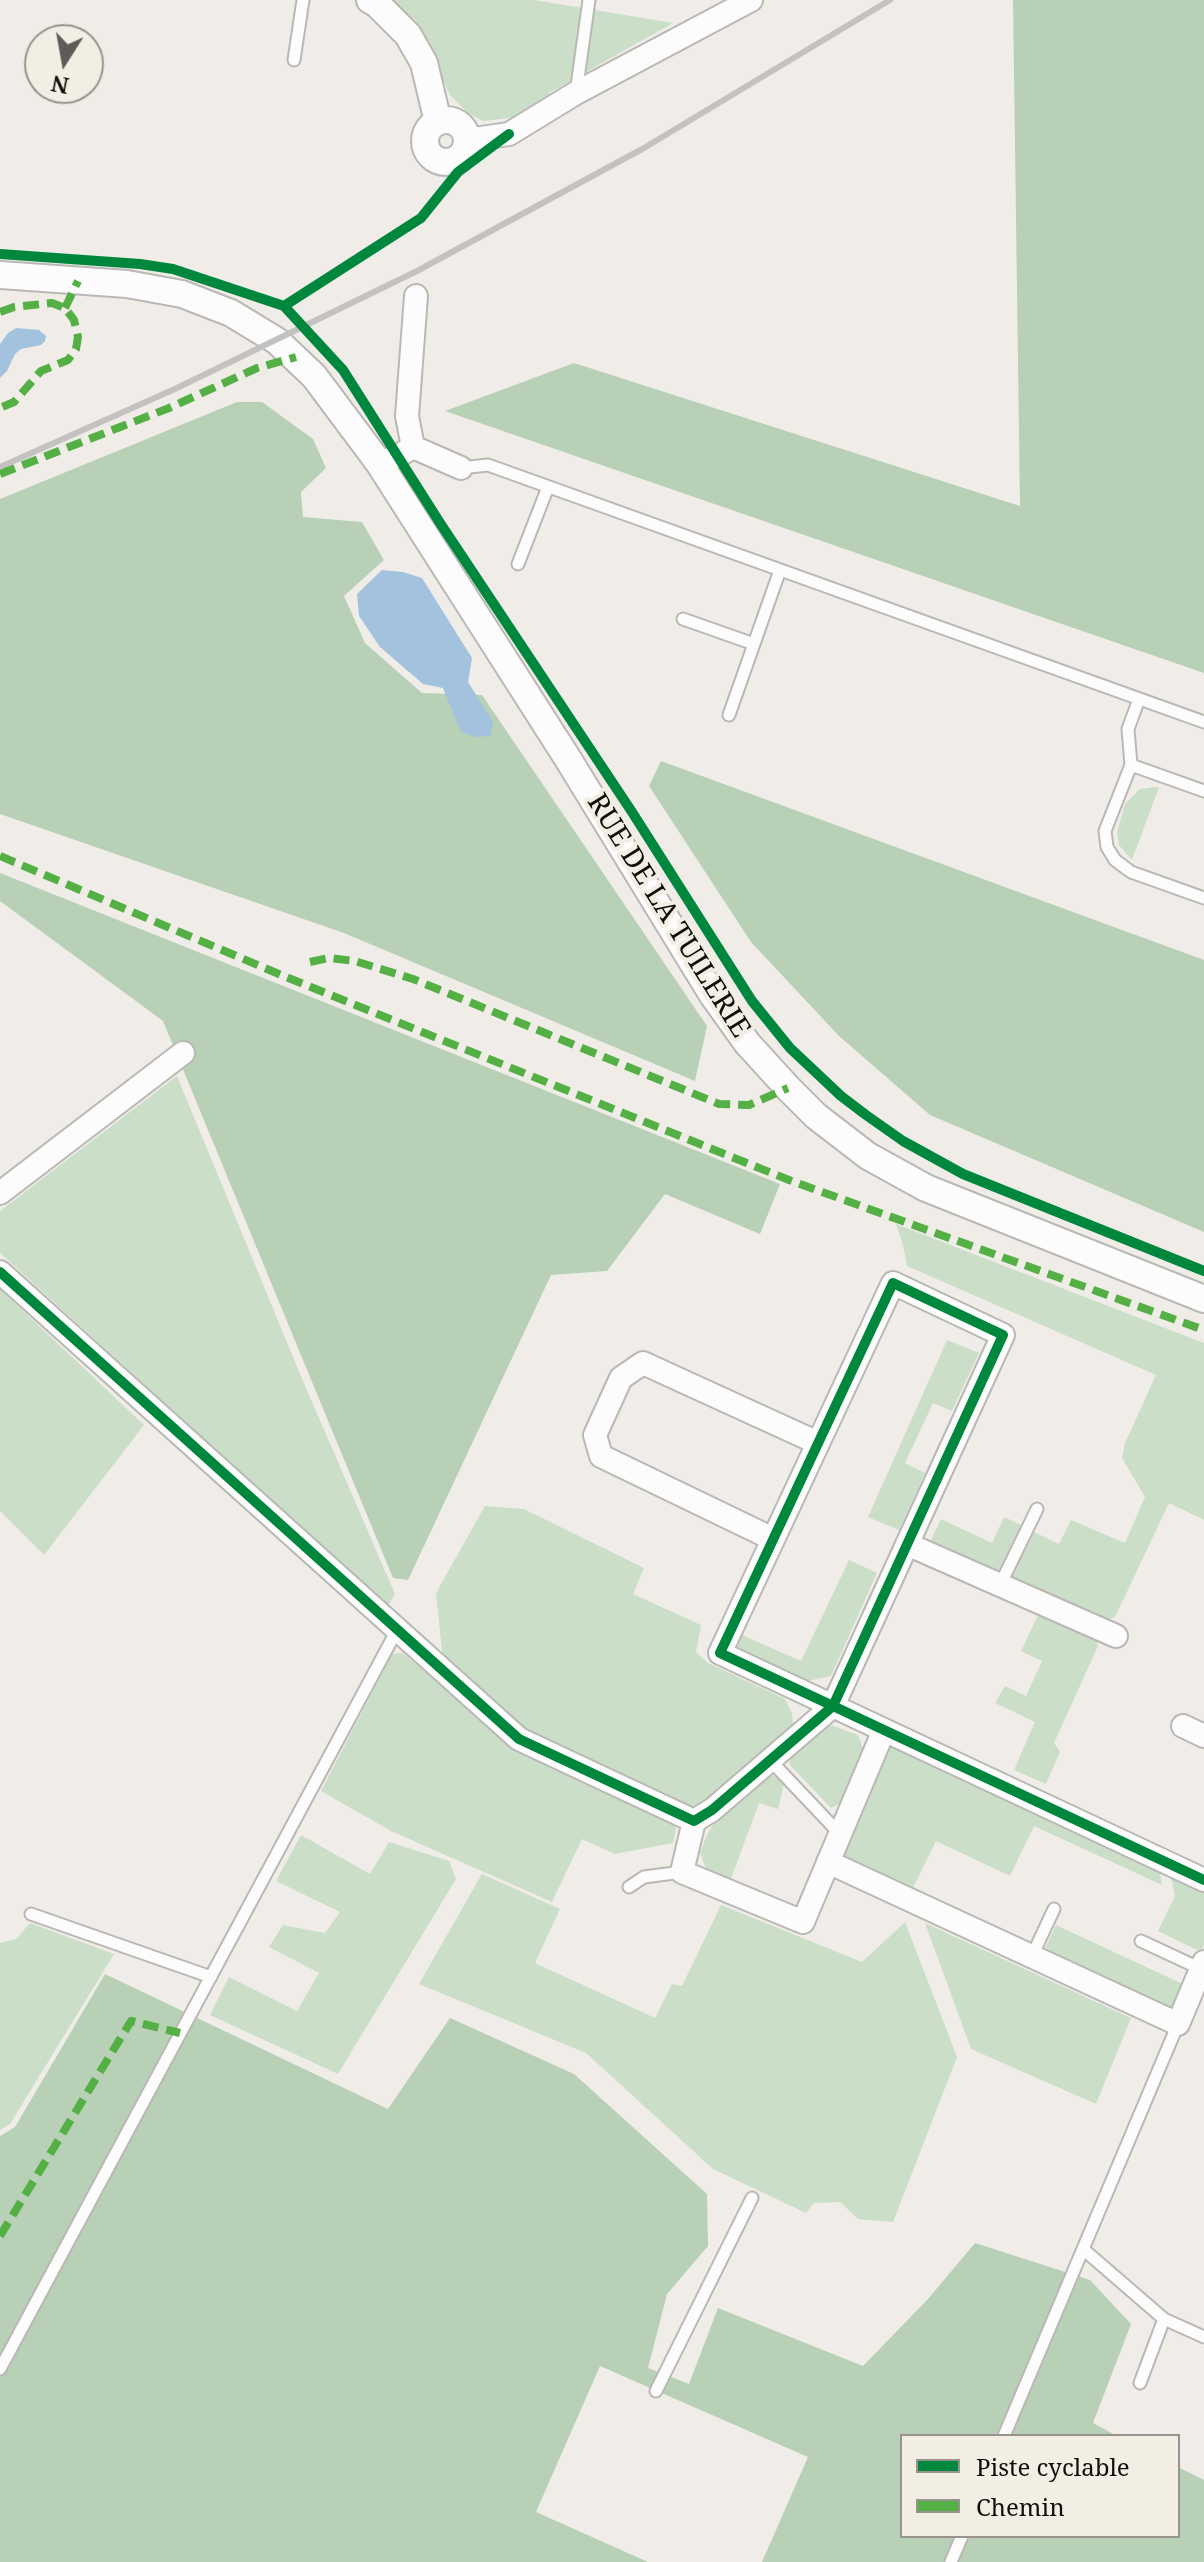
<!DOCTYPE html>
<html>
<head>
<meta charset="utf-8">
<style>
  body { margin:0 }
  #map { position:relative; width:1204px; height:2562px; overflow:hidden; background:#f0ede8; font-family:"Noto Serif",serif }
  canvas { display:block }
  .legend { position:absolute; left:900px; top:2434px; width:280px; height:104px; box-sizing:border-box; background:#f3eee4; border:2px solid #98948d; margin:0; padding:10px 14px; list-style:none; font-size:24px; color:#100e0b }
  .legend li { display:flex; align-items:center; gap:16px; height:40px }
  .legend b { width:40px; border:2px solid #98948d }
  .north { position:absolute; left:24px; top:24px; width:80px; height:80px; box-sizing:border-box; background:#f3eee4; border:2px solid #98948d; border-radius:50%; rotate:191deg; font-size:22px; font-weight:700; line-height:32px; text-align:center; color:#100e0b }
  .north::after { content:''; display:block; margin:auto; width:28px; height:36px; background:#5e5c58; clip-path:polygon(50% 0,100% 100%,50% 72%,0 100%) }
</style>
</head>
<body>
<div id="map">
<canvas width="1204" height="2562"></canvas>
<ul class="legend">
<li><b style="height:10px;background:#00873e"></b>Piste cyclable</li>
<li><b style="height:10px;background:#54b044"></b>Chemin</li>
</ul>
<div class="north">N</div>
</div>
<script>
const ctx = document.querySelector('canvas').getContext('2d');
ctx.lineJoin = 'round';
function fillPath(path, color) { ctx.fillStyle = color; ctx.fill(path, 'evenodd'); }
const shape = rows => new Path2D(rows.map(r => 'M' + r).join(''));
function stroke(path, color, width, dash) { ctx.strokeStyle = color; ctx.lineWidth = width; ctx.lineCap = dash ? 'butt' : 'round'; ctx.setLineDash(dash || []); ctx.stroke(path); }
function write(font, color, halo, rows, align = 'center') {
  ctx.font = font + ' "Noto Serif",serif'; ctx.lineWidth = 8; ctx.setLineDash([]); ctx.textBaseline = 'middle'; ctx.strokeStyle = halo; ctx.fillStyle = color; for (const [text, x, y, turn = 0] of rows) {
    ctx.save(); ctx.translate(x, y); ctx.rotate((+turn || 0) * Math.PI / 180); ctx.textAlign = isNaN(turn) ? turn : align; if (halo) ctx.strokeText(text, 0, 0); ctx.fillText(text, 0, 0); ctx.restore();
  }
}
fillPath(shape([
  [390,0,534,0,673,23,549,93,549,99,520,117,483,121,468,113,450,95,415,20],
  [1159,787,1132,860,1119,845,1117,832,1125,804,1140,789],
  [177,1076,303,1381,395,1594,388,1606,0,1253,0,1211],
  [896,1224,1204,1343,1204,1520,1169,1503,1115,1617,1104,1621,1010,1578,1032,1531,1059,1544,1071,1520,1125,1543,1145,1497,1122,1458,1125,1443,1156,1375,907,1266,903,1245],
  [0,1289,144,1425,44,1555,0,1511],
  [947,1340,979,1353,952,1411,933,1403,905,1463,925,1473,899,1530,868,1517],
  [485,1506,524,1509,644,1568,633,1594,701,1625,696,1652,708,1663,785,1699,792,1713,793,1725,702,1808,688,1807,526,1730,443,1661,436,1593],
  [1004,1517,1021,1525,999,1572,931,1540,941,1519,992,1543],
  [849,1560,877,1573,831,1676,807,1681,737,1647,742,1635,801,1661],
  [1040,1611,1094,1634,1098,1646,1054,1743,1060,1752,1046,1784,1014,1770,1035,1722,995,1703,1005,1686,1026,1696,1042,1661,1021,1651],
  [403,1653,500,1736,662,1814,676,1828,673,1843,615,1854,582,1839,552,1902,391,1831,321,1791,392,1654],
  [831,1725,858,1735,863,1748,841,1803,831,1808,789,1764,791,1756],
  [890,1743,1159,1868,1162,1885,1034,1826,1010,1876,936,1841,911,1892,840,1858],
  [771,1775,779,1778,784,1784,778,1809,759,1803,729,1884,706,1869,700,1853,706,1837,713,1824,764,1777],
  [301,1835,370,1874,389,1842,449,1861,456,1879,338,2074,210,2015,229,1977,297,2011,319,1973,269,1947,283,1925,325,1933,340,1912,276,1881],
  [1170,1872,1204,1888,1204,1945,1201,1952,1158,1931,1175,1896],
  [482,1874,560,1909,535,1963,655,2018,672,1984,682,1986,721,1905,862,1962,905,1922,957,2057,893,2222,858,2219,840,2202,814,2203,806,2213,713,2169,586,2053,419,1984],
  [30,1923,114,1954,10,2124,0,2130,0,1943,16,1939],
  [925,1923,1131,2018,1096,2104,971,2049],
  [1056,1925,1187,1986,1174,2012,1044,1951]
]), '#cbdec8');
fillPath(shape([
  [1013,0,1204,0,1204,673,445,411,574,363,1020,506],
  [237,402,262,402,313,439,326,468,301,492,303,517,362,522,384,560,344,596,365,643,422,693,482,695,707,1026,695,1081,344,933,0,814,0,499],
  [661,761,1204,960,1204,1232,930,1115,839,1036,751,942,649,786],
  [0,873,780,1184,760,1234,665,1194,607,1271,551,1275,408,1580,393,1578,163,1021,0,901],
  [105,1974,388,2109,450,2018,574,2074,707,2194,708,2246,667,2294,648,2368,689,2384,718,2308,863,2366,928,2299,975,2243,1090,2280,1131,2324,1093,2423,1117,2436,902,2436,902,2536,1178,2536,1178,2467,1204,2480,1204,2562,762,2562,808,2457,600,2366,536,2512,648,2562,0,2562,0,2136,15,2127]
]), '#b7d0b6');
fillPath(shape([
  [16,328,39,330,46,336,45,341,41,345,21,349,15,354,7,371,0,378,0,344,8,333],
  [382,570,403,572,422,578,472,658,468,682,493,722,490,736,476,737,461,732,443,688,423,684,380,647,359,616,357,594]
]), '#a3c2de');
const service = shape([
  [294,60,303,0],
  [576,93,589,0],
  [461,468,488,465,1204,722],
  [518,564,548,487],
  [683,619,754,644],
  [1139,699,1128,729,1131,765,1105,831,1107,847,1115,860,1131,872,1204,898],
  [729,715,780,570],
  [1131,765,1204,791],
  [1000,1585,1037,1509],
  [770,1760,840,1834],
  [629,1887,644,1877,682,1872],
  [31,1914,211,1977],
  [1141,1941,1201,1969],
  [1032,1956,1054,1909],
  [1083,2249,1164,2319,1204,2337],
  [0,2369,397,1630],
  [1140,2383,1164,2319],
  [656,2391,752,2198],
  [1004,2436,1178,2024],
  [951,2562,962,2536]
]);
const minor = shape([
  [467,140,509,134,576,93,751,0],
  [413,447,407,416,416,296],
  [413,447,461,468],
  [379,463,398,456,413,447],
  [0,1193,183,1053],
  [0,1272,519,1739,694,1821,712,1810,833,1706,1003,1335,893,1283,720,1653,833,1706,884,1730,1204,1880],
  [773,1539,601,1456,595,1435,621,1378,643,1363,818,1443],
  [907,1544,1116,1636],
  [1183,1726,1204,1736],
  [694,1821,682,1872,803,1922,884,1730],
  [828,1862,1178,2024,1204,1962]
]);
const tertiary = shape([
  [370,0,377,4,408,35,424,63,438,122],
  '425 141a21 21 0 1 1 42 0a21 21 0 1 1-42 0Z',
  [0,275,127,284,182,294,231,313,277,341,314,376,379,463,568,759,712,994,747,1043,788,1088,816,1116,868,1156,926,1188,1204,1299]
]);
stroke(service, '#bab8b4', 15);
stroke(minor, '#bab8b4', 26);
stroke(tertiary, '#bab8b4', 30);
stroke(service, '#fdfcfc', 11);
stroke(minor, '#fdfcfc', 22);
stroke(tertiary, '#fdfcfc', 26);
stroke(shape([
  [0,467,177,388,417,271,644,148,890,0]
]), '#c4c2c1', 6);
stroke(shape([
  [65,308,78,281],
  [0,312,14,307,52,303,65,308,74,320,78,337,76,349,68,360,41,371,14,402,0,408],
  [0,474,169,408,257,368,296,357],
  [0,856,286,977,789,1180,1204,1330],
  [310,962,329,958,355,961,413,979,719,1104,749,1105,788,1088],
  [0,2236,131,2021,180,2033]
]), '#54b044', 8, [16, 8]);
stroke(shape([
  [0,254,140,264,173,269,284,306,343,370,440,523,632,812,752,1001,790,1048,841,1096,866,1115,903,1141,963,1174,1204,1271],
  [284,306,421,218,458,172,509,134],
  [0,1272,519,1739,694,1821,712,1810,833,1706,1003,1335,893,1283,720,1653,833,1706,884,1730,1204,1880]
]), '#00873e', 10);
write('28px', '#100e0b', '#f3eee4', [
  ["RUE DE LA TUILERIE",668,916,58]
]);
</script>
</body>
</html>
